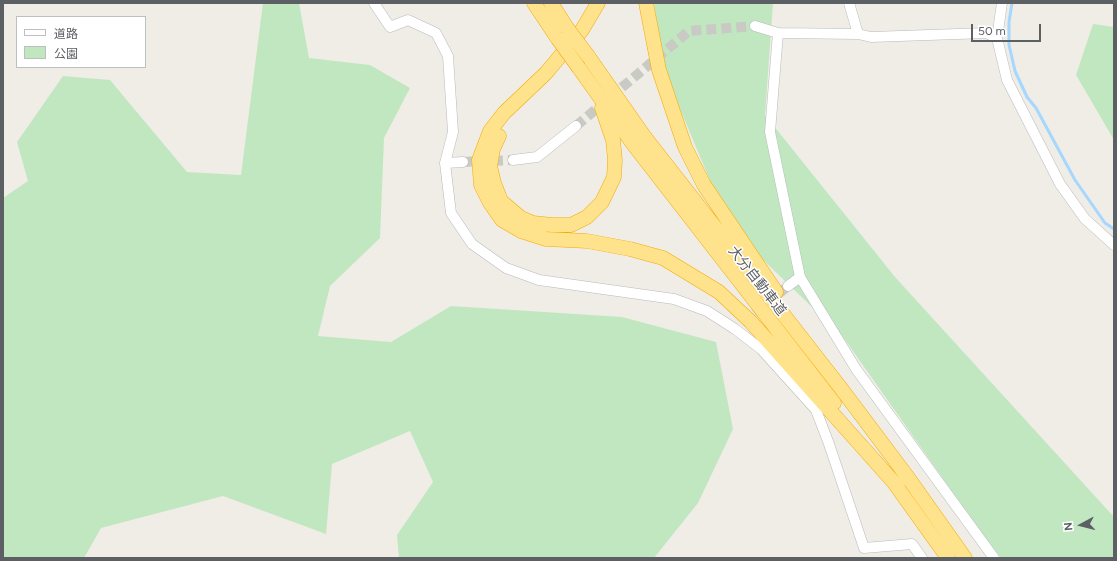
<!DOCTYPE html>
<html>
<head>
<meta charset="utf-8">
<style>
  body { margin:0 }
  #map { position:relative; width:1117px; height:561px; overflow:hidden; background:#efede5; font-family:Figtree,"Noto Sans JP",sans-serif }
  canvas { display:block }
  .frame { position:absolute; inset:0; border:4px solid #5c6065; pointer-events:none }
  .legend { position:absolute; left:16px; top:16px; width:130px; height:52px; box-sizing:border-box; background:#fff; border:1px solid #bebfc1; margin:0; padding:5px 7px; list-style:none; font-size:12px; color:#5c6065 }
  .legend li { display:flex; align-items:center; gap:8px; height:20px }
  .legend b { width:20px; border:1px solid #bebfc1 }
  .north { position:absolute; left:1061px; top:505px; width:40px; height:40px; -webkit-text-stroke:3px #fff; paint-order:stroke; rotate:263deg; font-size:11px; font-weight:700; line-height:16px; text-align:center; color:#5c6065 }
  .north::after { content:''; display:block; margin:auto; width:14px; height:18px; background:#5c6065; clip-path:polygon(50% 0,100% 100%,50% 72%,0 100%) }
  .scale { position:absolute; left:971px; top:24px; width:70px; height:18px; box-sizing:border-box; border:2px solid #5c6065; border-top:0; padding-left:5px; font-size:12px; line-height:14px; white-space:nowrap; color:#5c6065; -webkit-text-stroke:3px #fff; paint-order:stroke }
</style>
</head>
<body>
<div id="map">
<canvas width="1117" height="561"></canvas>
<div class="frame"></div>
<ul class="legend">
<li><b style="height:5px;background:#fff"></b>道路</li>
<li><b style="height:11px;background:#c1e7c1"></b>公園</li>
</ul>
<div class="north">N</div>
<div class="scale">50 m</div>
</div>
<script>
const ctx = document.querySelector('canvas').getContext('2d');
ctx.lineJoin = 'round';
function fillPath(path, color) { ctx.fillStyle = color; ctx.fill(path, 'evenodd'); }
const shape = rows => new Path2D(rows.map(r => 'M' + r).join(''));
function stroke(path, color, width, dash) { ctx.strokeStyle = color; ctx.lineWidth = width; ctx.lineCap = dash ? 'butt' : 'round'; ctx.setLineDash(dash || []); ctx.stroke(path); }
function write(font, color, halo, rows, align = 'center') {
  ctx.font = font + ' Figtree,"Noto Sans JP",sans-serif'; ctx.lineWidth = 3; ctx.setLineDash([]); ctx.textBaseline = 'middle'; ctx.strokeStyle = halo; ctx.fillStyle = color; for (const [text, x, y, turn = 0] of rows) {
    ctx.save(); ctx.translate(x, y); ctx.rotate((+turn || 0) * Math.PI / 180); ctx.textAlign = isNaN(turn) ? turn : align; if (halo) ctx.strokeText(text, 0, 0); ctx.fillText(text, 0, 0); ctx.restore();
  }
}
fillPath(shape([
  [263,3,299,3,309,58,370,65,410,88,384,138,380,238,330,286,318,336,391,342,451,306,622,317,716,342,733,429,698,503,654,558,399,558,397,535,433,482,410,431,332,464,326,534,223,496,101,528,84,558,3,558,3,198,28,181,17,142,63,76,110,80,187,172,241,175],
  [654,3,773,3,765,115,895,277,1114,517,1114,558,1001,558,975,524,843,337,755,252,714,190,665,73],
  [1093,24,1114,27,1114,140,1076,75]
]), '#c1e7c1');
stroke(shape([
  [1012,3,1009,22,1009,45,1015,71,1027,97,1036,108,1075,180,1105,223,1114,229]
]), '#a5d7ff', 3);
stroke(shape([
  [576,126,689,31,755,26],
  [463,162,513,160],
  [743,323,788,286]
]), '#cacac5', 10, [10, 5]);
const minor = shape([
  [374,3,390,27,408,20,436,33,448,56,453,132,445,163,451,213,472,244,506,268,539,280,674,299,707,311,735,329,761,349,816,410,829,444,864,548,912,544,922,558],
  [849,3,858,34],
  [1002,3,997,38,1007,80,1060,184,1085,219,1114,245],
  [755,26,778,33,858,34,871,37,986,33,997,38],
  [778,33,770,132,800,277,856,369,994,558],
  [513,160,537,157,576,126],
  [445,163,463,162],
  [788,286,800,277]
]);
const highway = shape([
  [534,3,558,39],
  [551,3,567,28],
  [598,3,582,30,546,73,504,113,490,131,479,160,481,185,490,203,502,220,521,231,546,239,587,241,630,249,663,258,719,292,751,322,898,487],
  [646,3,659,70,685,147,704,185,776,292],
  [588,56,644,136,840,387,909,479,965,558],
  [579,68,633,144,834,403],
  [499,136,493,149,490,166,494,183,501,201,521,218,533,223,552,225,571,225,587,217,602,202,614,177,615,160,613,140,602,108],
  [892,480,948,558]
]);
stroke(minor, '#b7babf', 11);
stroke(highway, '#f4a900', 15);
stroke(minor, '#fff', 10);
stroke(highway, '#ffe38c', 14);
const highwayBridge = shape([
  [567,28,588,56],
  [558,39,579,68]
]);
stroke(highwayBridge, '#f4a900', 15, []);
stroke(highwayBridge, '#ffe38c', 14);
write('14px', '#5c6065', '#fff', [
  ["大分自動車道",757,281,52]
]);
</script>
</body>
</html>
